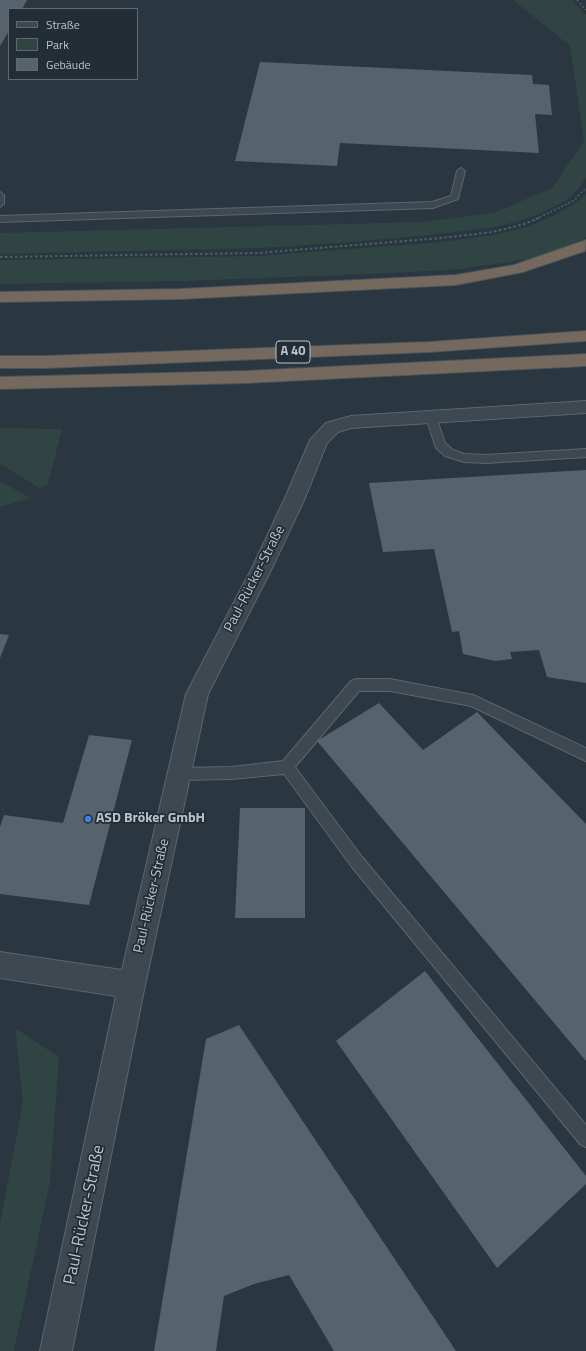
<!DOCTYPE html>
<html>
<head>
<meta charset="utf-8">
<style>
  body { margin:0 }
  #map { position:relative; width:586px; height:1351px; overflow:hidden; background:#2a3640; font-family:"Titillium Web",sans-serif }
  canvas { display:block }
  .legend { position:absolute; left:8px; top:8px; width:130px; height:72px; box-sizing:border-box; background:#232d35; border:1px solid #606971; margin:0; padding:5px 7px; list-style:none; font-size:12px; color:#bbc3ca }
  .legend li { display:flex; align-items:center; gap:8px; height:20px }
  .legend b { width:20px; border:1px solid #606971 }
</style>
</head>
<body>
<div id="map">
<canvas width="586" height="1351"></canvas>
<ul class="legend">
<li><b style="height:5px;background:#3e4850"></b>Straße</li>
<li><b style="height:11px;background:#2f4443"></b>Park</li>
<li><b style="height:11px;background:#56636c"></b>Gebäude</li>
</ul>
</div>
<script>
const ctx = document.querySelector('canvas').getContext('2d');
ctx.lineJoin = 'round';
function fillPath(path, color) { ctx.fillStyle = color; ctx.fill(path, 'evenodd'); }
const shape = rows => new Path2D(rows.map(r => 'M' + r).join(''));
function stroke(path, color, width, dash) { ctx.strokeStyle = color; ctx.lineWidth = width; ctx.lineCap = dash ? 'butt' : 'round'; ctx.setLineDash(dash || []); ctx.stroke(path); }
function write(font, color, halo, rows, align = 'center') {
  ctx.font = font + ' "Titillium Web",sans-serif'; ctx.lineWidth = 3.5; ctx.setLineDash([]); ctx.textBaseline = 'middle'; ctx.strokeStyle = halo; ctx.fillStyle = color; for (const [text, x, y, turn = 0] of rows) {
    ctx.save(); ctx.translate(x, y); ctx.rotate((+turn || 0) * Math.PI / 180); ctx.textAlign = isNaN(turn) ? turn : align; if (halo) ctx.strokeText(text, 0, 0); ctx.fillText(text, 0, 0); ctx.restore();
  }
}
fillPath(shape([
  [513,0,572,0,586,15,586,178,578,189,567,200,543,212,520,221,490,228,430,235,340,243,259,248,0,254,0,233,421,222,493,213,552,188,584,141,570,46],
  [586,194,586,237,575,244,535,258,461,269,394,273,184,281,0,284,0,260,258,256,442,242,493,235,527,227,551,217,577,202],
  [0,428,62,429,48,484,41,489,0,464],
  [0,481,31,498,0,507],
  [15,1028,59,1057,50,1182,14,1351,0,1351,0,1223,23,1102]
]), '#2f4443');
fillPath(shape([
  [0,0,27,0,22,9,9,9,9,31,0,46],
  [260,62,532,75,533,84,549,85,552,115,535,114,539,153,340,143,337,166,235,161],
  [586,470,586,683,547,677,539,650,510,652,512,659,495,661,463,654,459,631,452,632,434,549,383,552,369,483],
  [0,634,9,635,0,658],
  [379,703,423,750,477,712,586,824,586,1061,317,741],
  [89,735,132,740,89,905,0,894,0,827,4,815,63,823],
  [240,808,305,808,305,918,235,918],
  [425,971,586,1176,586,1184,497,1268,336,1041],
  [239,1025,296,1111,456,1351,334,1351,289,1275,254,1284,224,1296,216,1351,154,1351,206,1039]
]), '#56636c');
const service = shape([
  [461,168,465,171,458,199,433,208,0,222,0,216,432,202,451,196,457,171,461,168],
  [0,192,4,195,4,204,0,207,0,192],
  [431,413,435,414,436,417,445,443,453,450,464,454,486,455,586,449,586,457,486,463,464,462,445,456,436,448,426,417,427,414,431,413],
  [356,679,390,679,473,695,586,748,586,761,471,706,390,691,359,691,295,767,362,857,586,1125,586,1147,580,1144,352,867,284,774,231,779,179,780,174,778,172,774,174,770,179,768,231,767,283,761,351,681,356,679]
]);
const minor = shape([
  [586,401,586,413,351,428,338,432,327,443,305,498,272,568,208,694,145,985,72,1351,40,1351,116,996,0,978,0,952,122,970,186,694,253,566,285,498,310,440,326,423,351,416,586,401]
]);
const motorway = shape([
  [586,240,585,251,523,272,456,285,180,299,0,302,0,292,180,289,456,275,514,265,586,240],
  [586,331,586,341,429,352,46,368,0,368,0,356,46,356,429,342,586,331],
  [586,354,586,366,246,383,0,389,0,377,246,371,586,354]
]);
stroke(service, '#5c666d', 2);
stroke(minor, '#5c666d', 2);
stroke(motorway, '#49535a', 2);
stroke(shape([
  [577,0,586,10],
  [536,219,573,201,586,188]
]), '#4e6161', 1.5, [2, 2]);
stroke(shape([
  [0,257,258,253,441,238,493,232,524,224,539,218]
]), '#4e6161', 2, [2.5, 2.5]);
fillPath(service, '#3e4850');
fillPath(minor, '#3e4850');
fillPath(motorway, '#75685c');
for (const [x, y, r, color] of [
  [88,819,4,"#3f7fe0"]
]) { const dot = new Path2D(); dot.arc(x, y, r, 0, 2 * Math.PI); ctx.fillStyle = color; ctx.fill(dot); stroke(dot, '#232d35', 1.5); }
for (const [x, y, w] of [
  [293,352,34]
]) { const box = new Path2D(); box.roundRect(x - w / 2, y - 11, w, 22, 3); ctx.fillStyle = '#232d35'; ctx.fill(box); stroke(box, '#bbc3ca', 1); }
write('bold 13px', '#bbc3ca', null, [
  ["A 40",293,352]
]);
write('14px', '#bbc3ca', '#232d35', [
  ["Paul-Rücker-Straße",255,579,-63],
  ["Paul-Rücker-Straße",152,896,-77]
]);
write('bold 14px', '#bbc3ca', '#232d35', [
  ["ASD Bröker GmbH",96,819]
], 'left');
write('17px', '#bbc3ca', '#232d35', [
  ["Paul-Rücker-Straße",85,1215,-78]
]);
</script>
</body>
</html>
